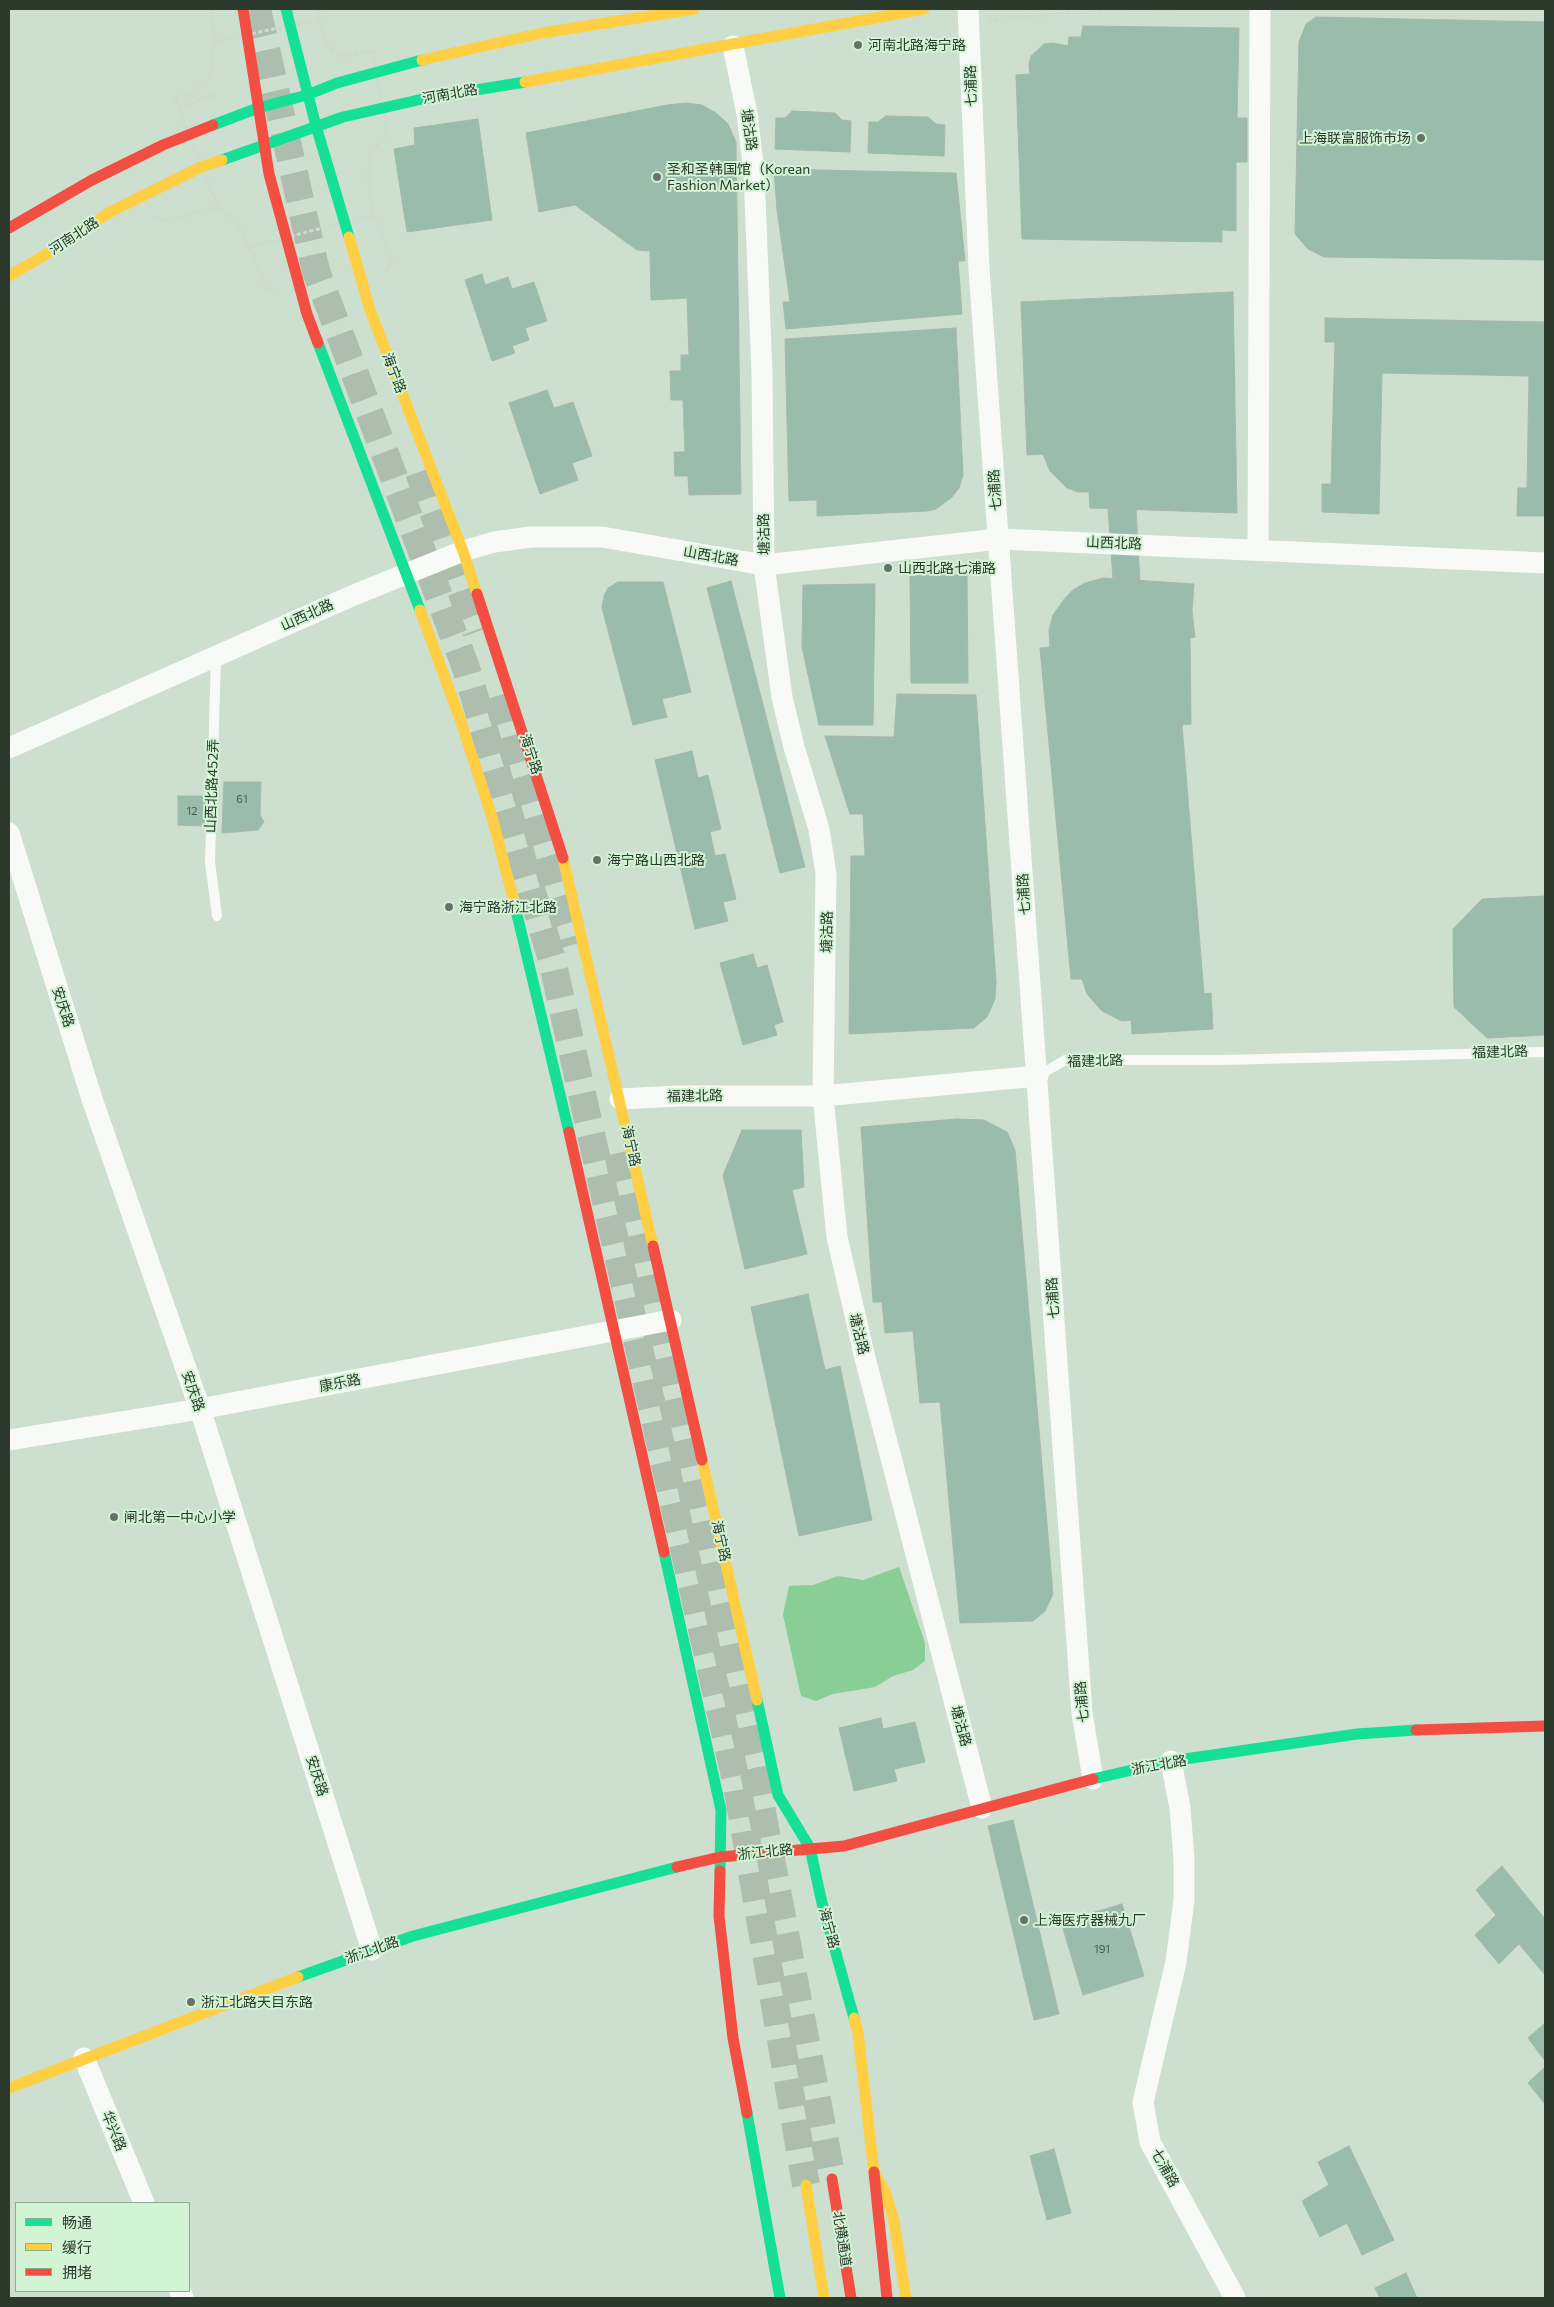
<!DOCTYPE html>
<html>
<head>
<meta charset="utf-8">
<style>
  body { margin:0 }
  #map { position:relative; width:1554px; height:2307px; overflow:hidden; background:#cddfce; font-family:Commissioner,"Noto Sans SC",sans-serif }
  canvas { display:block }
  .frame { position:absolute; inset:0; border:10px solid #2c392d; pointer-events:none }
  .legend { position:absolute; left:15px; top:2202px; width:175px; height:90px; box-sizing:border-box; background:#d2f4d4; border:1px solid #90a991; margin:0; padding:6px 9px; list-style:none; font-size:15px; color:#2c392d }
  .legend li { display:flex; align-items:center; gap:10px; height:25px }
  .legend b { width:25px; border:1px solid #90a991 }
</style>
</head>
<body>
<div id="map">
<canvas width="1554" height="2307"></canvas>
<div class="frame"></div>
<ul class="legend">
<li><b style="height:6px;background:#16e098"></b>畅通</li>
<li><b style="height:6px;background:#ffcf43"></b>缓行</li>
<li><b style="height:6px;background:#f24e42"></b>拥堵</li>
</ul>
</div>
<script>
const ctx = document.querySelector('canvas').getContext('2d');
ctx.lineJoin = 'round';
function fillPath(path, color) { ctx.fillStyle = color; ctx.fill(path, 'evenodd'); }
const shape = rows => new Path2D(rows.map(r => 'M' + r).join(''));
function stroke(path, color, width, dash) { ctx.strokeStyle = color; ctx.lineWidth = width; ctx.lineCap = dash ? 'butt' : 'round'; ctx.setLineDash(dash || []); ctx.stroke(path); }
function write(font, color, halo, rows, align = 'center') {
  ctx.font = font + ' Commissioner,"Noto Sans SC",sans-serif'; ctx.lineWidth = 4; ctx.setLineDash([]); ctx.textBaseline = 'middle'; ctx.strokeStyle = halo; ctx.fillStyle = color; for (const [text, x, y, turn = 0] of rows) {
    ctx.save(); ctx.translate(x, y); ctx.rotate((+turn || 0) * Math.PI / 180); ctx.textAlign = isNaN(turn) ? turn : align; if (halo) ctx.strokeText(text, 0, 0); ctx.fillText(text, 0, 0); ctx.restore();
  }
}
fillPath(shape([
  [899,1567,925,1643,925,1661,913,1670,893,1676,875,1687,833,1694,816,1701,801,1696,783,1615,789,1586,813,1585,838,1576,863,1580]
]), '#89ce94');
const building = shape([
  [1316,17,1545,22,1545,260,1324,257,1308,249,1295,234,1299,42,1306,24,1316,17],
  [1083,26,1239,28,1237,118,1247,118,1247,162,1236,162,1236,231,1222,230,1222,242,1022,239,1016,75,1030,74,1029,64,1031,56,1044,44,1053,43,1068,46,1069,37,1081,37,1083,26],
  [686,103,702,105,716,113,728,124,736,142,741,494,689,495,688,476,675,476,674,452,685,452,683,400,671,400,670,371,681,371,681,355,689,355,687,298,651,300,650,251,637,250,575,205,539,212,526,133,667,105,686,103],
  [792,111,835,113,842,120,851,121,850,152,775,149,776,118,785,118,792,111],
  [886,116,928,117,936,124,945,125,944,156,868,153,869,122,878,122,886,116],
  [478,119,492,220,407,232,394,149,415,145,414,128,478,119],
  [774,169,956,173,965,261,958,261,962,314,786,329,783,302,790,302,777,210,774,169],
  [482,274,485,285,508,277,512,289,534,282,547,321,525,328,529,340,512,346,515,353,492,361,465,280,482,274],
  [1233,292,1237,513,1090,508,1089,492,1078,492,1067,488,1050,471,1043,454,1027,455,1021,302,1233,292],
  [1325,318,1545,322,1545,516,1517,516,1518,488,1527,488,1529,376,1382,373,1379,514,1322,512,1322,484,1331,484,1335,342,1325,342,1325,318],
  [956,328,963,475,959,488,952,497,936,509,928,511,817,516,817,500,789,501,785,339,956,328],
  [547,390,554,408,573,402,592,456,572,463,578,480,540,494,509,403,547,390],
  [1108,509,1136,510,1140,581,1113,579,1108,509],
  [910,575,967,575,968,683,911,683,910,575],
  [1103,578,1194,584,1192,611,1195,637,1190,638,1191,724,1182,725,1204,994,1211,993,1213,1029,1132,1034,1131,1020,1122,1021,1102,1011,1087,994,1082,979,1071,979,1040,648,1050,647,1049,630,1053,615,1065,598,1073,590,1085,583,1103,578],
  [731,581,805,867,780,873,707,588,731,581],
  [618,582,663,582,691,692,662,699,667,717,633,725,602,608,604,596,608,588,618,582],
  [875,584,873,725,819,725,802,647,803,585,875,584],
  [897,694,976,695,996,982,995,999,987,1017,974,1028,849,1034,851,856,865,856,863,814,850,814,825,736,894,737,897,694],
  [692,751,698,778,708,775,721,829,710,832,715,856,725,854,736,899,723,902,728,921,695,929,655,760,692,751],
  [224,782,261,782,260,815,264,822,258,830,222,833,224,782],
  [178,796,205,796,205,826,178,825,178,796],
  [1545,896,1545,1035,1487,1038,1454,1007,1453,929,1482,899,1545,896],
  [753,954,757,968,767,965,783,1022,774,1025,777,1035,743,1045,720,963,753,954],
  [957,1119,984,1120,1007,1132,1015,1150,1053,1594,1045,1611,1033,1621,960,1623,940,1402,920,1403,913,1331,885,1333,882,1302,873,1302,861,1127,957,1119],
  [742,1130,801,1130,804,1187,792,1190,807,1254,745,1269,723,1175,742,1130],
  [808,1294,825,1370,840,1366,872,1520,799,1536,751,1307,808,1294],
  [881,1718,883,1729,915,1722,925,1762,894,1769,897,1781,854,1791,839,1728,881,1718],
  [1013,1820,1059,2014,1034,2020,988,1826,1013,1820],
  [1502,1866,1545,1919,1545,1975,1519,1944,1499,1964,1475,1935,1496,1915,1476,1890,1502,1866],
  [1122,1904,1144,1976,1083,1995,1061,1922,1122,1904],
  [1545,2023,1545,2061,1528,2038,1545,2023],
  [1545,2067,1545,2104,1528,2083,1545,2067],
  [1349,2146,1394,2240,1362,2255,1347,2223,1320,2237,1302,2201,1329,2185,1318,2162,1349,2146],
  [1054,2149,1071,2213,1047,2220,1030,2156,1054,2149],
  [1406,2273,1417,2298,1380,2298,1375,2288,1406,2273]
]);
fillPath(building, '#9abcac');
stroke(building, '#a6b7ab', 1);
stroke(shape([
  [257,9,316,271,466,668,552,960,737,1785,806,2185],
  [419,472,476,632],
  [497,696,572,945],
  [618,1153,757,1786,832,2179]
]), '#adbeae', 28, [28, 14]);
stroke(shape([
  [212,9,214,42],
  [319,9,319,19],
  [319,19,328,47,343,57,373,51,387,135,370,153,368,180,373,215,249,247,238,225,218,207,175,99,196,91,211,76,214,42,319,19],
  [988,21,1068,13,1174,9],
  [179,109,212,94,214,100],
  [373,215,392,258,385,274],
  [152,218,168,220,218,207],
  [249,247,265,285,277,294]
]), '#d1d7d2', 3, [4, 2.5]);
stroke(shape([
  [216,656,210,862,217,916],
  [1038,1076,1065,1060,1221,1060,1545,1052]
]), '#f8faf8', 10);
stroke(shape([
  [968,9,979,269,1082,1713,1093,1779],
  [733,46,747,114,754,172,762,374,764,565,782,697,794,747,819,829,826,874,823,1096,837,1237,864,1354,982,1808],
  [1258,549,1260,9],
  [9,748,354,595,463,551,494,542,531,537,602,537,764,565,999,539,1545,563],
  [9,833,92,1099,200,1409,372,1950],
  [620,1099,678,1096,823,1096,1038,1076],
  [9,1440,200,1409,671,1320],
  [1171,1761,1180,1808,1184,1859,1184,1900,1176,1962,1143,2102,1150,2142,1235,2298],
  [84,2058,144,2203],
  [180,2291,183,2298]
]), '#f8faf8', 21);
stroke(shape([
  [286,9,316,126,349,237],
  [213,125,258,108,307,95,337,83,422,60],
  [222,160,343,117,427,98,525,82],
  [318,343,420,610],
  [514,902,569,1132],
  [664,1552,721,1810,720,1871],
  [757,1700,778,1795,810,1848,822,1903,854,2018],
  [1093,1779,1171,1761,1357,1734,1416,1730],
  [298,1977,413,1936,677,1867],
  [747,2113,780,2298]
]), '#16e098', 11);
stroke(shape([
  [422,60,542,33,694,9],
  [525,82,924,9],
  [349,237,370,310,463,551,477,594],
  [9,276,62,245,110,212,201,167,222,160],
  [420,610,460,719,492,817,514,902],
  [563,858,653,1246],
  [702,1460,757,1700],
  [854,2018,858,2033,874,2172,886,2194,894,2221,906,2298],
  [9,2088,298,1977],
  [806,2185,824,2298]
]), '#ffcf43', 11);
stroke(shape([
  [243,9,269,174,307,314,318,343],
  [9,228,92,180,163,145,213,125],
  [477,594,563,858],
  [569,1132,664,1552],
  [653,1246,702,1460],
  [1416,1730,1545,1726],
  [677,1867,720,1857,844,1846,1093,1779],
  [720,1871,719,1916,733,2038,747,2113],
  [874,2172,887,2298],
  [832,2179,851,2298]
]), '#f24e42', 11);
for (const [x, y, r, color] of [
  [858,45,5,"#647365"],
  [1421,138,5,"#647365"],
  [657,177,5,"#647365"],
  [888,568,5,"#647365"],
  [597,860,5,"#647365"],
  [449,907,5,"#647365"],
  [114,1517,5,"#647365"],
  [1024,1920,5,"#647365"],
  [191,2002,5,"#647365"]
]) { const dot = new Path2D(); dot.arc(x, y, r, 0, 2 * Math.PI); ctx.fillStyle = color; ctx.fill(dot); stroke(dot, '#d2f4d4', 2); }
write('11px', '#485a4d', null, [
  ["61",242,799],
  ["12",192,811],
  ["191",1102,1949]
]);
write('14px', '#2c392d', '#d2f4d4', [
  ["河南北路海宁路",868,45],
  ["上海联富服饰市场",1411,138,"right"],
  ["圣和圣韩国馆（Korean",667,169],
  ["Fashion Market）",667,185],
  ["山西北路七浦路",898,568],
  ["海宁路山西北路",607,860],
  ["海宁路浙江北路",459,907],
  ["闸北第一中心小学",124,1517],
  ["上海医疗器械九厂",1034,1920],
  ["浙江北路天目东路",201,2002]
], 'left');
write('14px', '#2c392d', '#d2f4d4', [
  ["七浦路",971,86,-92],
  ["河南北路",450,94,-10],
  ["塘沽路",749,130,82],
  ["河南北路",74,236,-33],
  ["海宁路",394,373,69],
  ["七浦路",995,490,-94],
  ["塘沽路",764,534,-91],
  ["山西北路",1114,543,2],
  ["山西北路",711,556,10],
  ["山西北路",307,615,-24],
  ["海宁路",531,754,72],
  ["山西北路452弄",212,786,-88],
  ["七浦路",1024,894,-94],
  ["塘沽路",827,932,-89],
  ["安庆路",63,1007,72],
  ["福建北路",1500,1052,-2],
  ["福建北路",1095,1061,-2],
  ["福建北路",695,1096,-1],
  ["海宁路",631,1146,77],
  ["七浦路",1053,1298,-94],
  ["塘沽路",859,1334,76],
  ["康乐路",340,1383,-11],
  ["安庆路",193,1391,71],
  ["海宁路",721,1541,77],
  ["七浦路",1082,1702,-95],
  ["塘沽路",961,1726,75],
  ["浙江北路",1159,1765,-10],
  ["安庆路",317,1776,72],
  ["浙江北路",765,1852,-6],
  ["海宁路",829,1928,75],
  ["浙江北路",372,1950,-19],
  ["华兴路",114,2131,68],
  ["七浦路",1165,2168,61],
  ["北横通道",842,2239,81]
]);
</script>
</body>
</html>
